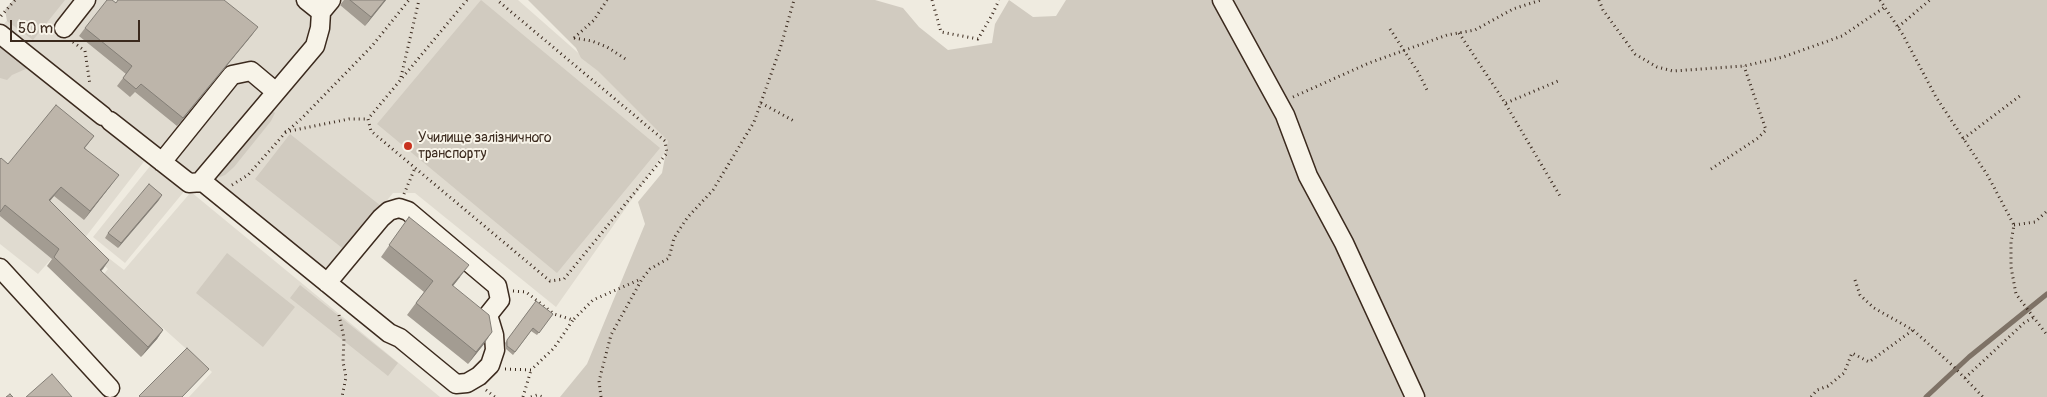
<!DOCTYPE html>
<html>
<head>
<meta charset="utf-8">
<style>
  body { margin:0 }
  #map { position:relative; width:2047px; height:397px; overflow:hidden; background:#efebe0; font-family:Pangolin,sans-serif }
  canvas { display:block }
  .scale { position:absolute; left:10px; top:20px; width:130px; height:22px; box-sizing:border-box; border:2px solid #3b2a1e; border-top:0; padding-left:6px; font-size:15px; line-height:18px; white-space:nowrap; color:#3b2a1e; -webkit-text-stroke:4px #f7f3e8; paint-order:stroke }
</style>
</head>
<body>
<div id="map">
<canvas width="2047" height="397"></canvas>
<div class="scale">50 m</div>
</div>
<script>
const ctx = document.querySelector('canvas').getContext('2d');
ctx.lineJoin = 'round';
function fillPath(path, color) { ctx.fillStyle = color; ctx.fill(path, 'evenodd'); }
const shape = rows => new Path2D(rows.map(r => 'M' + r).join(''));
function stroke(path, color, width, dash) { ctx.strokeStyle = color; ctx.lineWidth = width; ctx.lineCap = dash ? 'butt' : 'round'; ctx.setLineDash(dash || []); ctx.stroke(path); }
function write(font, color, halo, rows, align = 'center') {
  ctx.font = font + ' Pangolin,sans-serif'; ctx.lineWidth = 4; ctx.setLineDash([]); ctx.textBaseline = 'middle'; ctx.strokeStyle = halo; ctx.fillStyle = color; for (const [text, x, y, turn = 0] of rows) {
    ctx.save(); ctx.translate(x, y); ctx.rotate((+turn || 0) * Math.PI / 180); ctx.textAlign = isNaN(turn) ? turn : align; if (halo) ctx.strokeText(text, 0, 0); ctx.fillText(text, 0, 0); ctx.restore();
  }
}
fillPath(shape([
  [23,0,518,0,675,138,556,307,415,193,393,193,328,273,201,171,125,263,93,237,159,155,1,28],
  [0,48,146,159,84,239,124,270,191,192,440,397,189,397,212,372,163,328,155,336,97,283,108,269,88,250,65,243,38,274,0,244]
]), '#e0dbd0');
fillPath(shape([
  [13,0,65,0,33,40,7,21,5,10],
  [481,0,660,148,557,273,377,124],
  [528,0,875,0,903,8,919,27,948,50,992,43,995,24,1009,0,1033,17,1056,16,1066,0,2047,0,2047,397,560,397,587,364,645,224,638,202,662,173,668,141,598,71,581,58,576,48],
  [0,40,31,63,28,68,12,75,7,80,0,78],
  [271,110,275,113,271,121,234,167,225,175,220,177,217,174],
  [290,134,381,206,346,251,255,179],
  [227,253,295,307,263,347,196,293],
  [300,285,398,363,388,376,290,298]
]), '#d1cbc0');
stroke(shape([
  [1926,397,1969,357,2047,294]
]), '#7e7266', 5);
const minor = shape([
  [306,0,321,12],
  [1222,0,1285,115,1308,176,1344,243,1415,397],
  [64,28,86,0],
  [0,34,103,116],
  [110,121,189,183,203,182,389,333,400,338,456,384,467,383,479,376,490,365,495,350,494,335,488,315,500,300,497,286,408,211,399,208,389,211,381,218,327,283],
  [162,162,232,75,251,71,276,92],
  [200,182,315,46,320,28,321,12,331,0],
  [0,268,110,388]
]);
stroke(minor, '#3b2a1e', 21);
stroke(shape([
  [467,0,368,119,371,131,550,281,564,279,667,153,665,141,497,0],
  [932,0,941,32,978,39,992,15,999,0],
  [1599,0,1603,10,1635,54,1657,67,1673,71,1744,66,1783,57,1842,36,1885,7],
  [1880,0,1903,35,1936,97,1988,176,2014,225,2011,242,2011,267,2016,294,2047,335],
  [1,16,15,0],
  [1898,27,1930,0],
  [1390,29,1418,72,1427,90],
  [1459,33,1502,98,1560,196],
  [574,38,592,41,607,47,627,60],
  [574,38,594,20,607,0],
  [73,42,85,51,90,85],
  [401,77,419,0],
  [1293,97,1369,63,1447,35,1475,30,1513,9,1541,0],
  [761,103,794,121],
  [1506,103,1558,81],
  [285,132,349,119,368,119],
  [1963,139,2021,95],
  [1711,169,1758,138,1766,130,1744,66],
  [232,185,248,175,285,133,302,118,372,46,409,0],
  [404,194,415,168],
  [2014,225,2035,222,2047,211],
  [1855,280,1860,295,1874,308,1913,330,1952,365,1983,397],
  [513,291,526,292,554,314,573,320,593,300,641,279],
  [339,315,344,338,343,362,346,377,342,397],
  [505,369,531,370,554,348,573,320],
  [1965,378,2024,323,2034,317],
  [486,390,495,397],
  [523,397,531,370],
  [531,397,537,395,543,397],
  [601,397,599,381,611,335,642,279,650,269,669,258,674,238,687,218,713,190,754,122,780,49,794,0],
  [1811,397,1817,390,1828,386,1844,373,1852,353,1869,362,1913,330]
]), '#3b2a1e', 3, [1, 4]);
stroke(minor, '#f7f3e8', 18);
fillPath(shape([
  [344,0,386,0,365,26,340,5],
  [116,3,252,35,177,126,135,92,130,97,117,86,126,74,79,36,85,28],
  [94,136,85,148,112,184,84,220,54,196,50,201,109,260,101,271,163,330,157,339,141,357,47,266,52,259,0,216,0,159,8,164],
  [159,200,118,248,105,238,108,233],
  [409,217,460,277,453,286,484,344,468,364,407,315,424,292,381,257],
  [536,301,553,314,537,335,531,331,513,355,506,349,505,343]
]), '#a39c92');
fillPath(shape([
  [385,0,386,0,365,26,371,17],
  [258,27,252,35,177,126,183,118],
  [119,175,84,220,90,211],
  [61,187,54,196,42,210,49,200],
  [162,195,159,200,118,248,121,243],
  [109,260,103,269,93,279,100,270],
  [469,265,460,277,444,297,452,285],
  [163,330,157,339,141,357,148,347],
  [492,332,484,344,468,364,476,352]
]), '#847f77');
const building = shape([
  [107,0,112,0,116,3,118,0,224,0,258,27,183,118,141,84,136,89,123,78,132,66,85,28,107,0],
  [350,0,385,0,371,17,350,0],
  [56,105,94,136,84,148,119,175,90,211,61,187,49,200,109,260,100,270,163,330,148,347,54,257,59,249,5,205,0,212,0,159,1,158,8,164,56,105],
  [149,184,162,195,121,243,108,233,149,184],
  [409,217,469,265,452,285,489,315,492,332,476,352,416,303,433,281,389,245,409,217],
  [536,301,553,314,539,333,533,328,515,352,507,346,507,340,536,301],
  [187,348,209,369,182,397,140,397,139,396,187,348],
  [52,374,72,397,26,397,52,374],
  [10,394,13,397,6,397,10,394]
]);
fillPath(building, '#bdb5aa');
stroke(building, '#847f77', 1);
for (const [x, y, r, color] of [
  [408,146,5,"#c8321e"]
]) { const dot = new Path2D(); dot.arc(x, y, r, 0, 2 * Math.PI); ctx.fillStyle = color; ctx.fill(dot); stroke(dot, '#f7f3e8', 2); }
write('14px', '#3b2a1e', '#f7f3e8', [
  ["Училище залізничного",418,138],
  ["транспорту",418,154]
], 'left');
</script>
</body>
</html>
